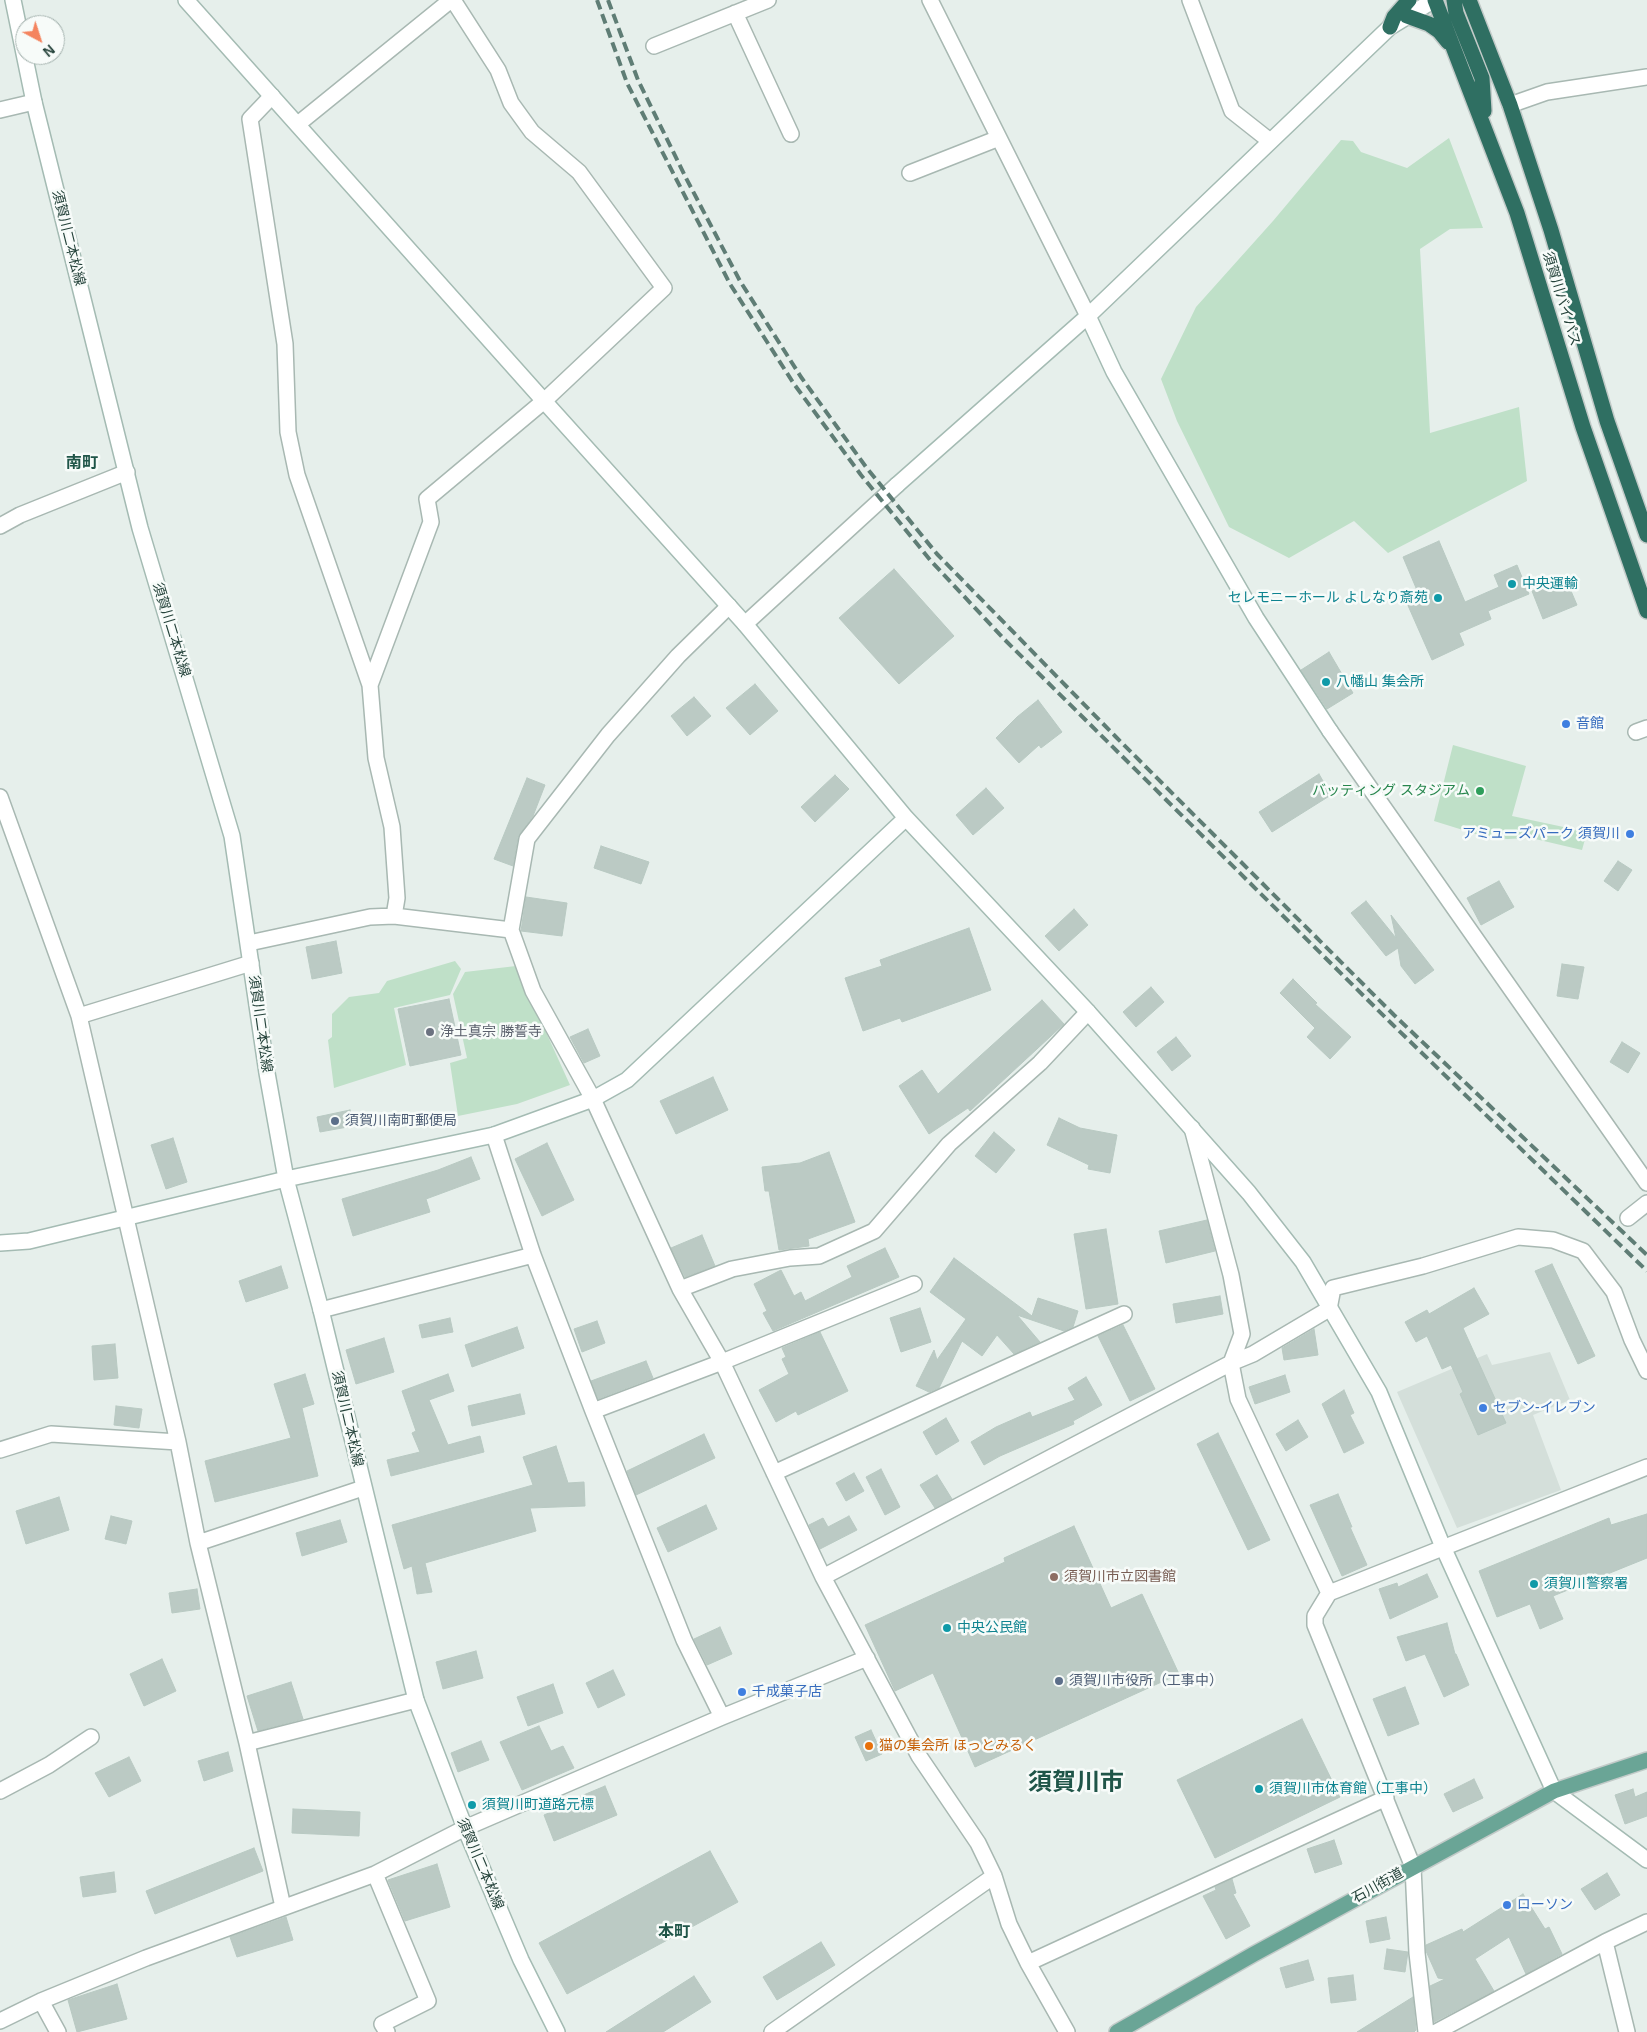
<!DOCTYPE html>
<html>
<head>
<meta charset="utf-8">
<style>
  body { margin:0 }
  #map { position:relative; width:1647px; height:2032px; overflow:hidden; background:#e6efeb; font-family:Arial,sans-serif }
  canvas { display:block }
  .north { position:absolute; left:15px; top:15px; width:50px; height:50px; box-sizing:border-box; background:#f7fbf9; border:1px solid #a3b1ad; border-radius:50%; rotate:140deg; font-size:14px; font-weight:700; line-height:20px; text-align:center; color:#24423a }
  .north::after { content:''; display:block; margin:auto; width:18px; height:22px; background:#f4845f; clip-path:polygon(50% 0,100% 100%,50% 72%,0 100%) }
</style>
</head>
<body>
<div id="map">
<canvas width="1647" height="2032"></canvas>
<div class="north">N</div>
</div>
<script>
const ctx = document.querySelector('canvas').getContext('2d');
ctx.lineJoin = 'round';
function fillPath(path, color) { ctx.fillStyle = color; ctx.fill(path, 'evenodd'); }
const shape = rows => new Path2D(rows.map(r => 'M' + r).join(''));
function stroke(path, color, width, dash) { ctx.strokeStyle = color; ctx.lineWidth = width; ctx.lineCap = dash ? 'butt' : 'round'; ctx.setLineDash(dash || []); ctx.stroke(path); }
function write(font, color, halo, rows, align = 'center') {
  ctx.font = font + ' Arial,"Noto Sans JP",sans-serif'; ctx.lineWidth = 5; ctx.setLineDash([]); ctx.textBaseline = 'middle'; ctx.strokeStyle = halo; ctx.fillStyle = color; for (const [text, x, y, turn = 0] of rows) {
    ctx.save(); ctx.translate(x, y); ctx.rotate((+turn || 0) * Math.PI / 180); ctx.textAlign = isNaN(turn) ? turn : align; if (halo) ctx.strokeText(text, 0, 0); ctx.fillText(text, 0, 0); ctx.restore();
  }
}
fillPath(shape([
  [1550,1352,1570,1400,1533,1415,1561,1490,1457,1528,1397,1392,1487,1354,1492,1365]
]), '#d4dfda');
fillPath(shape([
  [1449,138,1483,228,1450,229,1420,249,1430,433,1519,407,1527,481,1388,553,1354,521,1289,558,1229,527,1177,421,1161,379,1196,307,1273,221,1341,140,1353,141,1361,152,1407,168],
  [1453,745,1526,766,1512,816,1587,832,1582,850,1531,838,1507,839,1479,835,1434,821],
  [455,961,461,969,450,995,394,1008,406,1065,334,1088,328,1040,332,1037,332,1014,349,997,379,993,387,981],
  [516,966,570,1085,517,1104,458,1116,450,1063,467,1058,453,994,465,972]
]), '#bfe0c8');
const building = shape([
  [1439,541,1465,602,1499,587,1494,575,1517,565,1529,594,1488,611,1491,619,1459,633,1464,645,1432,660,1406,601,1419,595,1403,557,1439,541],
  [894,569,954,636,899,684,839,618,894,569],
  [1565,577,1577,605,1543,619,1532,591,1565,577],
  [1329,652,1353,693,1327,709,1301,670,1329,652],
  [755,684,778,711,750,735,726,708,755,684],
  [694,697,711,716,687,736,671,716,694,697],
  [1038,700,1062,732,1041,748,1039,745,1019,763,996,738,1017,717,1038,700],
  [1319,774,1331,795,1272,832,1259,812,1319,774],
  [835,775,849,789,815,822,801,807,835,775],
  [527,778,545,785,533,816,518,837,513,866,494,859,527,778],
  [986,788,1004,808,973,835,956,815,986,788],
  [601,846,649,862,641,884,594,868,601,846],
  [1618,861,1632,870,1618,891,1604,881,1618,861],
  [1499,881,1514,907,1481,925,1467,898,1499,881],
  [526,897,567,903,562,936,521,931,526,897],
  [1366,901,1396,938,1391,915,1434,970,1415,984,1401,966,1398,948,1386,956,1351,913,1366,901],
  [1074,909,1088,925,1059,951,1045,936,1074,909],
  [969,928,991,990,902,1022,900,1018,863,1031,845,978,882,966,880,960,969,928],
  [336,941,342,973,312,979,306,947,336,941],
  [1562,964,1584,967,1578,999,1557,996,1562,964],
  [1293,979,1317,1003,1315,1004,1351,1037,1330,1059,1307,1037,1315,1028,1280,993,1293,979],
  [1151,987,1164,1002,1136,1027,1123,1012,1151,987],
  [449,999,461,1055,410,1066,398,1009,449,999],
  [1042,1000,1064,1024,970,1111,968,1108,929,1134,899,1086,922,1070,938,1094,1042,1000],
  [588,1029,600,1056,584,1063,570,1037,588,1029],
  [1176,1037,1191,1056,1172,1071,1157,1052,1176,1037],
  [1622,1042,1640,1053,1628,1073,1610,1062,1622,1042],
  [713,1077,728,1110,676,1134,660,1101,713,1077],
  [350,1110,353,1126,320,1132,317,1117,350,1110],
  [1059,1118,1080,1128,1117,1135,1110,1173,1088,1169,1089,1165,1047,1145,1059,1118],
  [994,1132,1015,1150,996,1173,975,1156,994,1132],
  [173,1138,187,1182,166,1189,151,1145,173,1138],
  [547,1143,574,1200,542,1216,515,1159,547,1143],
  [829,1152,855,1222,808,1239,809,1246,779,1250,769,1191,765,1191,762,1167,800,1163,829,1152],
  [471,1157,480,1179,426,1199,430,1212,353,1236,342,1199,438,1170,471,1157],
  [1207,1220,1215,1251,1166,1263,1159,1231,1207,1220],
  [1106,1229,1118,1304,1086,1309,1074,1234,1106,1229],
  [702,1235,715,1266,685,1277,671,1248,702,1235],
  [885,1248,899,1277,773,1331,763,1313,767,1311,754,1284,781,1270,794,1296,801,1292,805,1301,852,1277,847,1266,885,1248],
  [954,1258,1032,1316,1038,1298,1078,1311,1073,1327,1064,1331,1017,1315,1040,1342,1014,1354,997,1335,982,1356,962,1341,939,1388,929,1392,916,1386,934,1350,937,1360,966,1319,930,1292,954,1258],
  [1552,1264,1595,1356,1578,1364,1535,1271,1552,1264],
  [281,1266,288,1288,246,1302,239,1281,281,1266],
  [1474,1288,1489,1314,1463,1328,1506,1423,1478,1435,1460,1394,1463,1392,1451,1365,1442,1369,1427,1336,1416,1342,1405,1322,1427,1310,1429,1314,1474,1288],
  [1220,1296,1223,1314,1176,1323,1173,1304,1220,1296],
  [920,1308,931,1342,901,1352,890,1318,920,1308],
  [450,1318,453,1332,422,1338,419,1325,450,1318],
  [597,1321,605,1343,582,1352,574,1329,597,1321],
  [1123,1325,1155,1389,1130,1401,1098,1336,1123,1325],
  [517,1327,524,1348,472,1367,465,1345,517,1327],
  [1314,1329,1318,1355,1284,1360,1282,1348,1314,1329],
  [820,1332,848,1391,798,1415,796,1411,776,1422,759,1390,789,1374,782,1359,786,1357,782,1348,820,1332],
  [384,1338,394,1372,356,1384,346,1350,384,1338],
  [115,1344,118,1378,94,1380,92,1346,115,1344],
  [646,1361,653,1378,598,1399,591,1381,646,1361],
  [305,1374,314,1404,302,1408,318,1476,215,1502,205,1461,291,1438,274,1384,305,1374],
  [448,1374,454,1391,429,1400,448,1445,480,1436,484,1452,391,1476,387,1460,420,1452,412,1433,416,1431,402,1391,448,1374],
  [1285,1375,1290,1392,1255,1404,1249,1387,1285,1375],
  [1086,1377,1102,1405,1073,1421,1074,1424,1000,1456,984,1465,971,1442,996,1427,1030,1412,1032,1417,1075,1400,1068,1388,1086,1377],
  [1344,1390,1354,1413,1350,1415,1364,1443,1344,1453,1322,1404,1344,1390],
  [520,1394,525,1414,472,1426,468,1406,520,1394],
  [116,1406,142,1409,139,1428,114,1425,116,1406],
  [946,1418,959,1441,936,1455,923,1432,946,1418],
  [1298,1420,1308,1437,1286,1451,1276,1434,1298,1420],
  [1218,1433,1270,1540,1248,1550,1197,1444,1218,1433],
  [704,1434,715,1458,636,1495,627,1471,704,1434],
  [556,1446,568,1483,584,1482,585,1506,530,1508,536,1531,425,1563,432,1592,417,1594,412,1566,404,1569,392,1525,533,1485,523,1457,556,1446],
  [881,1469,900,1507,885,1515,866,1477,881,1469],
  [854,1473,864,1491,846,1501,836,1483,854,1473],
  [937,1475,952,1499,935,1508,920,1485,937,1475],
  [1338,1494,1352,1527,1350,1527,1367,1565,1342,1576,1310,1505,1338,1494],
  [59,1497,69,1530,26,1544,16,1511,59,1497],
  [706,1505,717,1529,668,1552,657,1528,706,1505],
  [1647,1514,1647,1558,1553,1596,1563,1619,1540,1629,1530,1604,1497,1617,1479,1571,1609,1518,1611,1525,1647,1514],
  [111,1516,132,1521,126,1544,105,1539,111,1516],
  [849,1516,857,1530,820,1549,809,1525,823,1518,828,1527,849,1516],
  [340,1520,347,1542,302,1556,296,1533,340,1520],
  [1074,1526,1111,1608,1142,1594,1179,1674,975,1767,933,1673,895,1691,865,1625,1005,1562,1004,1558,1074,1526],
  [1427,1574,1438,1597,1390,1619,1379,1589,1397,1583,1398,1587,1427,1574],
  [197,1589,200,1609,172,1613,169,1593,197,1589],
  [1447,1623,1455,1654,1456,1654,1469,1685,1444,1697,1425,1654,1406,1661,1397,1637,1447,1623],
  [720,1627,732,1654,707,1665,694,1639,720,1627],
  [476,1651,483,1678,443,1689,436,1662,476,1651],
  [162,1659,176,1691,144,1706,130,1674,162,1659],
  [613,1670,625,1695,598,1708,586,1683,613,1670],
  [291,1682,303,1719,258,1731,247,1696,291,1682],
  [553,1684,563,1713,528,1726,517,1697,553,1684],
  [1405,1687,1419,1724,1388,1736,1373,1699,1405,1687],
  [1302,1719,1340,1797,1215,1858,1177,1780,1302,1719],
  [539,1726,551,1751,563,1746,574,1768,522,1790,500,1742,539,1726],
  [871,1730,882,1754,866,1761,855,1737,871,1730],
  [481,1741,489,1760,458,1772,451,1753,481,1741],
  [228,1752,233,1771,204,1781,198,1761,228,1752],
  [129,1757,141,1781,109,1797,95,1773,129,1757],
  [1474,1779,1483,1798,1453,1812,1444,1794,1474,1779],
  [605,1786,617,1815,554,1841,544,1815,563,1807,562,1804,605,1786],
  [1633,1789,1635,1797,1647,1792,1647,1816,1625,1824,1615,1795,1633,1789],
  [293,1809,360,1812,359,1836,292,1833,293,1809],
  [1334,1840,1342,1864,1315,1873,1307,1849,1334,1840],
  [254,1848,263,1871,155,1914,146,1891,254,1848],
  [710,1851,738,1902,567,1994,539,1943,710,1851],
  [437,1864,450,1907,405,1921,388,1880,437,1864],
  [114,1872,116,1892,83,1897,80,1877,114,1872],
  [1607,1873,1620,1895,1595,1910,1581,1889,1607,1873],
  [1232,1879,1236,1893,1233,1894,1250,1926,1226,1939,1203,1896,1216,1890,1215,1887,1232,1879],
  [1523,1894,1545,1929,1549,1927,1562,1954,1526,1974,1509,1937,1475,1959,1494,1991,1434,2022,1430,1986,1445,1979,1438,1978,1426,1951,1426,1945,1462,1929,1463,1932,1523,1894],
  [286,1917,293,1940,237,1957,230,1937,286,1917],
  [1386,1917,1390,1939,1370,1943,1366,1921,1386,1917],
  [821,1942,835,1965,777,2000,763,1977,821,1942],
  [1387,1949,1408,1952,1405,1972,1384,1969,1387,1949],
  [1308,1960,1314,1980,1286,1988,1280,1968,1308,1960],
  [1353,1975,1356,2000,1331,2003,1328,1978,1353,1975],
  [694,1976,711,2002,663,2032,606,2032,694,1976],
  [117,1984,127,2019,77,2032,68,2000,117,1984],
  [1413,1997,1416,2030,1414,2032,1357,2032,1413,1997]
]);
fillPath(building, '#bbcac4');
stroke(building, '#b8c9c2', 1);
const street = shape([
  [930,0,1088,316],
  [1190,0,1232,111,1270,141],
  [735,13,791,134],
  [654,46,768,0],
  [272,96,250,119,285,344,288,432,297,475,370,685,376,758,392,827,397,898,394,916],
  [1510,105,1547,92,1647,77],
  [0,110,34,102],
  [298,124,451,0],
  [910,173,999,138],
  [0,526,20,515,127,472],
  [729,606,678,656,608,735,527,839,511,930,533,991,593,1099,680,1289,722,1362,823,1577,919,1756,978,1843,994,1876,1009,1924,1028,1963,1067,2032],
  [745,624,897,485],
  [370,685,431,522,427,499,544,401,664,288,579,172,532,132,511,103,498,70,453,0],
  [1330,731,1647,1183],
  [1636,732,1647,728],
  [0,797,79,1016,178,1442,198,1543,247,1743,283,1907],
  [249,943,370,917,394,916,511,930],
  [79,1016,251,963],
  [1192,1128,1231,1275,1242,1334,1231,1363,1238,1399,1329,1593],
  [494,1135,533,1255,593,1411,684,1640,722,1717],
  [1628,1218,1647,1203],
  [680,1289,732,1269,790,1258,819,1256,874,1231,949,1144,1040,1063,1088,1012],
  [321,1310,533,1255],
  [593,1411,722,1362,914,1284],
  [0,1450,51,1434,178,1442],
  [774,1473,1124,1314],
  [198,1543,363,1488],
  [823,1577,1231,1363,1253,1354,1329,1309,1333,1288,1423,1266,1518,1237,1553,1240,1583,1251,1614,1292,1632,1340,1647,1371],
  [247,1743,416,1700],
  [0,1791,49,1765,91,1737],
  [375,1874,428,2001,382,2024,387,2032],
  [1605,1942,1627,2032],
  [1028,1963,1386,1798],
  [41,2001,58,2032],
  [0,2021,41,2001,146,1958,375,1874,465,1828,722,1717,867,1658],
  [772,2032,994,1876],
  [1426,2032,1417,1953,1413,1867,1315,1625,1315,1616,1329,1593,1647,1467],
  [1436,2032,1605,1942,1647,1922]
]);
const secondary = shape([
  [13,0,34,102,140,528,232,836,267,1073,286,1179,321,1310,416,1700,465,1828,521,1960,557,2032],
  [186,0,544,401,745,624,906,818,1088,1012,1249,1193,1303,1262,1379,1392,1443,1547,1554,1791,1647,1860],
  [1088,316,1114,372,1256,618,1330,731],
  [897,485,1088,316,1390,27,1434,0],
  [0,1243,29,1241,286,1179,494,1135,593,1099,627,1080,906,818]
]);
const primary = shape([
  [1117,2032,1254,1954,1554,1791,1647,1760]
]);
const highway = shape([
  [1435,0,1517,213,1583,427,1647,611],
  [1454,0,1456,13,1482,78,1484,111],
  [1469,0,1510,105,1551,230,1607,421,1647,535],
  [1407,16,1429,24,1439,31,1448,42],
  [1390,27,1394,17,1409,0]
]);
stroke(street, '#a8b8b2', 18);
stroke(secondary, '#a4bbb3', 18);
stroke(primary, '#c2cac8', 18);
stroke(highway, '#c2cac8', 18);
stroke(street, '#fff', 15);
stroke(secondary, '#fff', 15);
stroke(primary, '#6aa596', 15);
stroke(highway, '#2f6f62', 15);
stroke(shape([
  [597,0,627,83,730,284,794,384,861,475,931,561,1005,640,1391,1023,1647,1271],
  [608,0,638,80,686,178,740,281,801,377,866,467,937,554,1115,736,1394,1015,1647,1255]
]), '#5f7d75', 4, [10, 5]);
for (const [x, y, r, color] of [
  [1512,584,5,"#0f9aa8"],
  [1438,598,5,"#0f9aa8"],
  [1326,682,5,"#0f9aa8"],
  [1566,724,5,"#3f7fe0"],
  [1480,791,5,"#2e9e5b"],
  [1630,834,5,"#3f7fe0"],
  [430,1032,5,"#6b7280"],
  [335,1121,5,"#5c6f8a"],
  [1483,1408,5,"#3f7fe0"],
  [1054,1577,5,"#8d6e63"],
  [1534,1584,5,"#0f9aa8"],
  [947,1628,5,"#0f9aa8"],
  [1059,1681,5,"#5c6f8a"],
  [742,1692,5,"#3f7fe0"],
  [869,1746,5,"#e8710a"],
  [1259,1789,5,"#0f9aa8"],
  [472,1805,5,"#0f9aa8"],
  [1507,1905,5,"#3f7fe0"]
]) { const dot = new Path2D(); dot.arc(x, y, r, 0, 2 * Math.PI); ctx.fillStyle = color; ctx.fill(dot); stroke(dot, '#f7fbf9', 2); }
write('14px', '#24423a', '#f7fbf9', [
  ["須賀川二本松線",68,238,76],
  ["須賀川バイパス",1561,299,73],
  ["須賀川二本松線",171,630,73],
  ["須賀川二本松線",260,1024,82],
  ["須賀川二本松線",347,1419,77],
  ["須賀川二本松線",480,1864,67],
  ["石川街道",1378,1886,-29]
]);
write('14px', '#0d838f', '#f7fbf9', [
  ["中央運輸",1522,584],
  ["セレモニーホール よしなり斎苑",1428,598,"right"],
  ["八幡山 集会所",1336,682],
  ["須賀川警察署",1544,1584],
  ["中央公民館",957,1628],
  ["須賀川市体育館（工事中）",1269,1789],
  ["須賀川町道路元標",482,1805]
], 'left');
write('14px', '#366cbe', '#f7fbf9', [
  ["音館",1576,724],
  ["アミューズパーク 須賀川",1620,834,"right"],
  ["セブン-イレブン",1493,1408],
  ["千成菓子店",752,1692],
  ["ローソン",1517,1905]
], 'left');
write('14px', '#27864d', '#f7fbf9', [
  ["バッティング スタジアム",1470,791]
], 'right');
write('14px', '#5b616d', '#f7fbf9', [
  ["浄土真宗 勝誓寺",440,1032]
], 'left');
write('14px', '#4e5e75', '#f7fbf9', [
  ["須賀川南町郵便局",345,1121],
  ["須賀川市役所（工事中）",1069,1681]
], 'left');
write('14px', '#785e54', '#f7fbf9', [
  ["須賀川市立図書館",1064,1577]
], 'left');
write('14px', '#c56008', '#f7fbf9', [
  ["猫の集会所 ほっとみるく",879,1746]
], 'left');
write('bold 16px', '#1f5548', '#f7fbf9', [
  ["南町",82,464],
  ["本町",674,1933]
]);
write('bold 24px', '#1f5548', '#f7fbf9', [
  ["須賀川市",1076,1783]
]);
</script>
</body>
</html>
